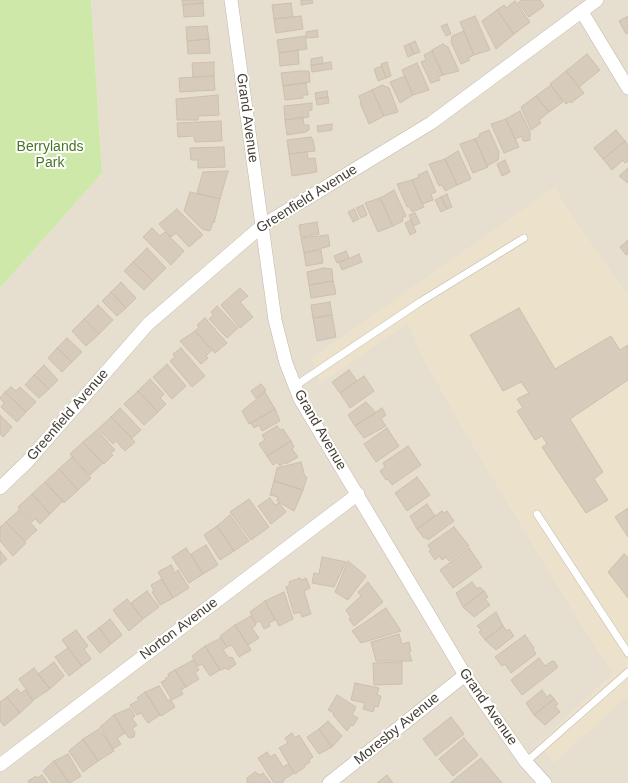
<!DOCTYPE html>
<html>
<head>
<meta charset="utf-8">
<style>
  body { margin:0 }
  canvas { display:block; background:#f2ede2 }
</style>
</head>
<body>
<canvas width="628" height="783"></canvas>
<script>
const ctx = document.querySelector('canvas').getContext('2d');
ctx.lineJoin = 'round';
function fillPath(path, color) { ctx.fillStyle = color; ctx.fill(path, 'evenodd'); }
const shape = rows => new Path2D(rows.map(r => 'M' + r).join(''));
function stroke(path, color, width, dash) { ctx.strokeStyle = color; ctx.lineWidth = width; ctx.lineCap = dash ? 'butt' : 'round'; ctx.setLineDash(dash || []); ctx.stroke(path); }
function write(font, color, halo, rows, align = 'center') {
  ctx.font = font + ' Helvetica,sans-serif'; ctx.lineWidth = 4; ctx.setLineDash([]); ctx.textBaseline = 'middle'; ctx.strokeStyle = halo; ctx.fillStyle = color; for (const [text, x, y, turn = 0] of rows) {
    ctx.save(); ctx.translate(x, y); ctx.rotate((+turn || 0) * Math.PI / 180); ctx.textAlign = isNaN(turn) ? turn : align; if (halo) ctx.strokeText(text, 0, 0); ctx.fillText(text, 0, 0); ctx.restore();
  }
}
fillPath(shape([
  [91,0,628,0,628,783,0,783,0,288,102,173]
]), '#e6dfd0');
fillPath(shape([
  [556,186,565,206,628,295,628,696,554,763,538,744,613,673,588,636,467,436,424,360,408,323,320,384,312,358]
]), '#ece2cc');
fillPath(shape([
  [0,0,91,0,102,173,0,288]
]), '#cde8a9');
const building = shape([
  [182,0,203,0,203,3,183,5,182,0],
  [301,0,312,0,313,3,301,5,301,0],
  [521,0,540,0,544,6,529,17,518,3,521,0],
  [515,1,530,22,514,34,497,10,504,5,506,8,515,1],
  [203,3,204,16,184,17,183,5,203,3],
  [291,3,293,17,274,19,272,5,291,3],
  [497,10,514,34,496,49,482,21,497,10],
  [301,16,303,29,276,33,274,19,301,16],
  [475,16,490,50,474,55,460,22,475,16],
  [628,16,628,33,626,34,619,21,628,16],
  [447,24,451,34,446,36,441,26,447,24],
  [207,26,209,39,187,41,186,27,207,26],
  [317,30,318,37,306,38,306,32,317,30],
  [464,31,474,55,468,58,470,60,461,64,451,42,452,36,464,31],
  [305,36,307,49,279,53,277,40,305,36],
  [209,39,210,53,188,54,187,41,209,39],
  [415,41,420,52,414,54,409,44,415,41],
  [409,44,414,54,408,57,404,46,409,44],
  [443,44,448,47,459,71,443,75,432,50,443,44],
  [298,50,299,64,280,66,279,53,298,50],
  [432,51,443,75,438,77,440,80,431,83,421,62,426,60,424,55,432,51],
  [587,54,600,70,579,87,566,71,587,54],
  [322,57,323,64,311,65,311,59,322,57],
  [214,62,214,76,193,77,192,63,214,62],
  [331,62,332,69,312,72,311,65,331,62],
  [387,62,391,76,386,78,381,64,387,62],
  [417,63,429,90,413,95,402,70,417,63],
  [382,66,386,78,378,81,374,69,382,66],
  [300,71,309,71,310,82,283,86,281,73,300,71],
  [566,71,584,93,571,103,570,101,566,104,550,84,566,71],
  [214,76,215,90,180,92,179,78,214,76],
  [405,76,413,95,400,103,390,82,405,76],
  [306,83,308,95,303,95,303,98,285,100,283,86,306,83],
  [382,85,389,88,398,112,384,116,372,90,382,85],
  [551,85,563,102,549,112,536,96,551,85],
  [372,90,384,116,369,124,360,103,361,102,359,96,372,90],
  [327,91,328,97,316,99,315,93,327,91],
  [218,95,219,115,198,116,198,120,177,120,176,99,218,95],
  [536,96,549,112,539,120,541,123,531,130,521,107,536,96],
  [328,97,329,103,317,105,316,99,328,97],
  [312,103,312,110,308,111,309,117,285,120,284,106,312,103],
  [520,111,530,132,530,140,527,141,523,141,522,136,515,139,506,119,520,111],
  [303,117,304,125,309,125,309,130,306,132,287,135,285,120,303,117],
  [506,119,519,147,504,153,491,124,506,119],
  [221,121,222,141,195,142,194,136,178,137,177,123,221,121],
  [332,124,332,130,318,132,317,126,332,124],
  [489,130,499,152,498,160,487,166,475,139,480,136,479,134,489,130],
  [616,130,625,141,603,159,594,148,616,130],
  [311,137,313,140,315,151,289,154,287,140,311,137],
  [475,139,488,167,473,173,460,144,475,139],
  [625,141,628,145,628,161,625,163,623,160,612,170,603,159,625,141],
  [224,147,225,167,198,168,198,160,191,160,190,148,224,147],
  [458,151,471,179,457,185,445,159,458,151],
  [307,152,308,159,315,158,317,172,292,176,289,154,307,152],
  [445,159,457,185,445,191,442,185,439,186,429,164,445,159],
  [505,160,510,172,502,176,497,164,505,160],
  [628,168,628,183,619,176,628,168],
  [228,171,220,199,197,193,203,172,228,171],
  [427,171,436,192,431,194,433,200,422,204,412,180,419,177,418,175,427,171],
  [412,180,424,207,412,212,409,206,407,207,397,184,412,180],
  [394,190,406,216,402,218,403,221,393,226,380,198,394,190],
  [190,192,220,199,214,223,213,222,210,231,202,229,184,211,190,192],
  [447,194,452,207,447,209,441,197,447,194],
  [441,197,447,209,441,212,435,200,441,197],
  [380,198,393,226,378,232,365,203,380,198],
  [363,205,367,215,361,218,356,208,363,205],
  [177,209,203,235,189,247,176,233,171,237,159,224,177,209],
  [354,209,359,219,353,222,348,212,354,209],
  [415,213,420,223,413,226,409,215,415,213],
  [411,220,416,232,410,235,405,223,411,220],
  [317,222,319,234,301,237,299,225,317,222],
  [152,228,160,236,165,232,184,251,171,265,143,237,152,228],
  [328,235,330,246,304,253,301,238,328,235],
  [628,240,628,254,626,255,620,247,628,240],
  [147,248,166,268,153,281,133,262,147,248],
  [321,250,323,263,306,266,304,253,321,250],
  [346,251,349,258,337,263,334,256,346,251],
  [359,254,362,262,342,270,339,263,359,254],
  [133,262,153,281,144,290,124,271,133,262],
  [324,268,332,269,333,281,309,285,307,272,324,268],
  [333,281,336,294,311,298,309,285,333,281],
  [121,282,136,298,126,308,111,292,121,282],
  [240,288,248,296,240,302,253,317,240,328,221,305,240,288],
  [111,292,126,308,117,316,102,301,111,292],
  [330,302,332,315,313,318,311,305,330,302],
  [98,305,113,320,99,334,84,319,98,305],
  [217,306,238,328,227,338,209,319,213,315,211,312,217,306],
  [519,308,555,369,611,336,620,350,628,345,628,380,570,419,603,472,594,479,608,500,586,513,542,447,547,444,542,436,535,440,517,411,523,408,517,399,529,393,521,382,503,391,470,335,519,308],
  [332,315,336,337,317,341,313,318,332,315],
  [205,318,227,343,215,353,195,331,199,327,197,325,205,318],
  [84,319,99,334,86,346,72,331,84,319],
  [195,331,212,350,206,356,208,358,201,364,180,341,195,331],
  [67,338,82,352,72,362,57,348,67,338],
  [57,348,72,362,62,372,48,358,57,348],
  [181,348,205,376,192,387,170,361,175,357,173,354,181,348],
  [167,364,186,386,172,399,153,377,167,364],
  [44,365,58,380,49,389,34,375,44,365],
  [349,370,357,381,340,393,332,382,349,370],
  [34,375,49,389,39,398,25,385,34,375],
  [364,376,374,391,350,408,340,393,364,376],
  [150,379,164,394,160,398,166,404,158,412,138,391,150,379],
  [261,384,266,390,256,398,251,391,261,384],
  [11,387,16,391,20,387,36,402,26,412,5,392,11,387],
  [138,391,158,412,144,425,124,404,138,391],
  [5,392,26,412,17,422,1,407,4,403,0,398,5,392],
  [265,392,275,409,249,424,242,411,265,392],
  [366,402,376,413,355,426,348,415,366,402],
  [120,408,141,430,132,438,111,417,120,408],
  [382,408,386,415,381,419,386,426,364,438,355,426,382,408],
  [275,409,280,421,262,431,259,425,254,428,251,423,275,409],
  [0,415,12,427,3,437,0,434,0,415],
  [111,417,135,442,125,451,116,441,113,444,98,429,111,417],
  [277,426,280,430,283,429,291,441,267,456,259,444,265,440,262,435,277,426],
  [387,428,399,446,376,462,364,444,387,428],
  [97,430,115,450,111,453,113,455,104,464,83,442,97,430],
  [291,441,294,447,292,449,298,457,286,464,285,462,280,466,277,462,273,465,267,456,291,441],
  [83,442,103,463,90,475,70,454,83,442],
  [408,446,421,465,392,485,388,479,386,480,380,471,385,467,383,463,408,446],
  [72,457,91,478,78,490,59,469,72,457],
  [301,462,305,477,307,477,303,490,274,481,277,468,301,462],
  [59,469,78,490,64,503,45,482,59,469],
  [417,477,430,495,407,511,395,493,417,477],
  [274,481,303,490,294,511,277,501,278,497,270,495,274,481],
  [45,482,63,501,50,514,32,494,45,482],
  [32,494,50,514,40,524,35,519,32,522,18,507,32,494],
  [270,498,275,505,279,503,286,512,271,524,258,506,270,498],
  [249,499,269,527,251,540,230,512,249,499],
  [427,504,435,516,417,529,410,516,427,504],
  [628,508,628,537,615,517,628,508],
  [19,510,37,530,25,541,6,522,19,510],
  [442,511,444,513,447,511,454,521,428,540,426,537,424,538,417,529,442,511],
  [230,515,249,541,234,551,217,526,230,515],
  [6,522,26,543,13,556,0,541,0,527,6,522],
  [217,526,234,551,220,560,204,535,217,526],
  [454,527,469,546,449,561,446,557,442,560,440,556,435,560,429,551,431,550,428,545,454,527],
  [206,545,218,565,203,574,191,554,206,545],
  [186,548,203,574,189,583,172,557,186,548],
  [469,548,482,567,453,588,440,570,469,548],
  [0,551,7,559,0,565,0,551],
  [624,554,628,557,628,598,608,572,624,554],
  [322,557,346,562,334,587,312,583,314,573,319,574,322,557],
  [348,561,366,576,348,600,335,592,348,561],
  [171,565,174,570,173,571,174,573,178,570,189,588,173,598,158,572,171,565],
  [300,578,301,580,306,578,310,588,304,591,311,614,302,617,300,612,294,614,286,587,290,585,289,582,300,578],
  [162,579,173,598,160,605,152,592,154,591,151,585,162,579],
  [368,582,383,602,354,626,349,619,351,618,346,610,361,596,358,592,368,582],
  [472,582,477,589,480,587,484,591,463,607,456,593,472,582],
  [147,591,159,607,143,619,131,603,147,591],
  [484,591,488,597,485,599,490,605,474,617,463,607,484,591],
  [284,592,293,619,279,626,265,601,284,592],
  [127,599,143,619,129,631,113,610,127,599],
  [265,601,275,620,269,623,270,626,264,629,260,621,256,623,250,612,265,601],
  [386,608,401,631,361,643,352,631,386,608],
  [496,612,503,626,485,640,479,632,481,630,477,626,496,612],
  [251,616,256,625,252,628,259,638,248,645,235,625,251,616],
  [110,619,122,635,111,644,99,628,110,619],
  [235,625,251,650,239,657,232,645,227,647,220,636,235,625],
  [503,626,507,631,509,629,514,636,496,650,485,640,503,626],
  [99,628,111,644,100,653,87,637,99,628],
  [76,630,88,646,84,649,91,659,82,666,62,640,76,630],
  [399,634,402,644,409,642,411,651,409,652,412,661,376,661,371,642,399,634],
  [525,635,534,648,533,649,536,654,511,673,505,664,502,666,495,657,525,635],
  [221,638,227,647,223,650,229,658,232,657,236,664,228,670,226,668,220,670,205,646,221,638],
  [205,646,220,670,210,676,202,664,198,666,192,656,205,646],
  [68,648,82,666,69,676,55,657,68,648],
  [539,658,545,666,552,661,554,661,557,665,557,668,522,695,511,680,539,658],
  [193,660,199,670,195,673,199,679,186,687,175,670,193,660],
  [54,662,64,676,50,689,38,674,54,662],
  [402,662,402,684,374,685,373,663,402,662],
  [34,668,50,689,33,700,19,679,34,668],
  [175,670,186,687,181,690,183,694,172,700,161,682,166,680,165,679,169,676,168,674,175,670],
  [355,683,379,688,377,695,381,696,378,707,375,706,373,712,363,709,365,703,351,700,355,683],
  [159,686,168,701,170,699,175,707,161,716,145,692,159,686],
  [17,689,21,693,25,690,33,701,20,713,7,697,17,689],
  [542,690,547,697,550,694,554,699,534,715,526,703,542,690],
  [145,692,160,715,148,723,141,713,137,715,130,705,139,700,137,698,145,692],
  [337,695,356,707,352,715,358,718,353,726,351,725,347,731,333,715,334,713,328,710,337,695],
  [7,697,20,713,4,726,0,721,0,702,7,697],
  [554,699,558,704,555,706,560,712,545,725,534,715,554,699],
  [130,708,135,716,132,718,137,725,132,729,135,732,134,737,131,738,128,737,114,715,130,708],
  [114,715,125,733,117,738,121,744,113,749,100,727,114,715],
  [451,717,464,734,436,756,423,739,451,717],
  [328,721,342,736,332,747,319,729,328,721],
  [99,729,114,751,98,761,83,739,99,729],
  [319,729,332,747,319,754,307,737,319,729],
  [292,733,295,738,299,735,313,757,309,760,310,762,304,766,305,767,295,774,279,748,288,743,285,738,292,733],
  [464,738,478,755,453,776,439,759,464,738],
  [83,739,98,761,83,772,69,751,83,739],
  [267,752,270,757,275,754,283,767,288,764,294,773,283,780,284,781,282,783,274,783,258,758,267,752],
  [68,754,81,776,70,783,54,761,68,754],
  [481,758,502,783,450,783,481,758],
  [54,761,69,783,52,783,43,771,54,761],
  [255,772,260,775,263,773,271,783,247,783,247,778,255,772],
  [42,775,48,783,29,783,28,781,36,776,37,778,42,775],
  [387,775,393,783,377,783,387,775]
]);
fillPath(building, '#d7cbbb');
stroke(building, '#cec0ab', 1);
const service = shape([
  [295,386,420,302,524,238],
  [537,514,628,653],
  [526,762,628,672]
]);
const minor = shape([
  [231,0,275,320,286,363,300,399,465,675,526,762,545,783],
  [582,12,628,88],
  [0,488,27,462,148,324,263,225,431,123,597,0],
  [0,765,358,494],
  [329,783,465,675]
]);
stroke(service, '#c0b7a8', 8);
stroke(minor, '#c0b7a8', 14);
stroke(service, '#fff', 7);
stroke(minor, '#fff', 13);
write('14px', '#433d33', '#fff', [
  ["Grand Avenue",247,118,82],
  ["Greenfield Avenue",307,199,-32],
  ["Greenfield Avenue",68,415,-49],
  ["Grand Avenue",320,430,60],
  ["Norton Avenue",179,629,-37],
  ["Grand Avenue",488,707,55],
  ["Moresby Avenue",397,729,-39]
]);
write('14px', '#467625', '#fff', [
  ["Berrylands",50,147],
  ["Park",50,163]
]);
</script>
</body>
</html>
